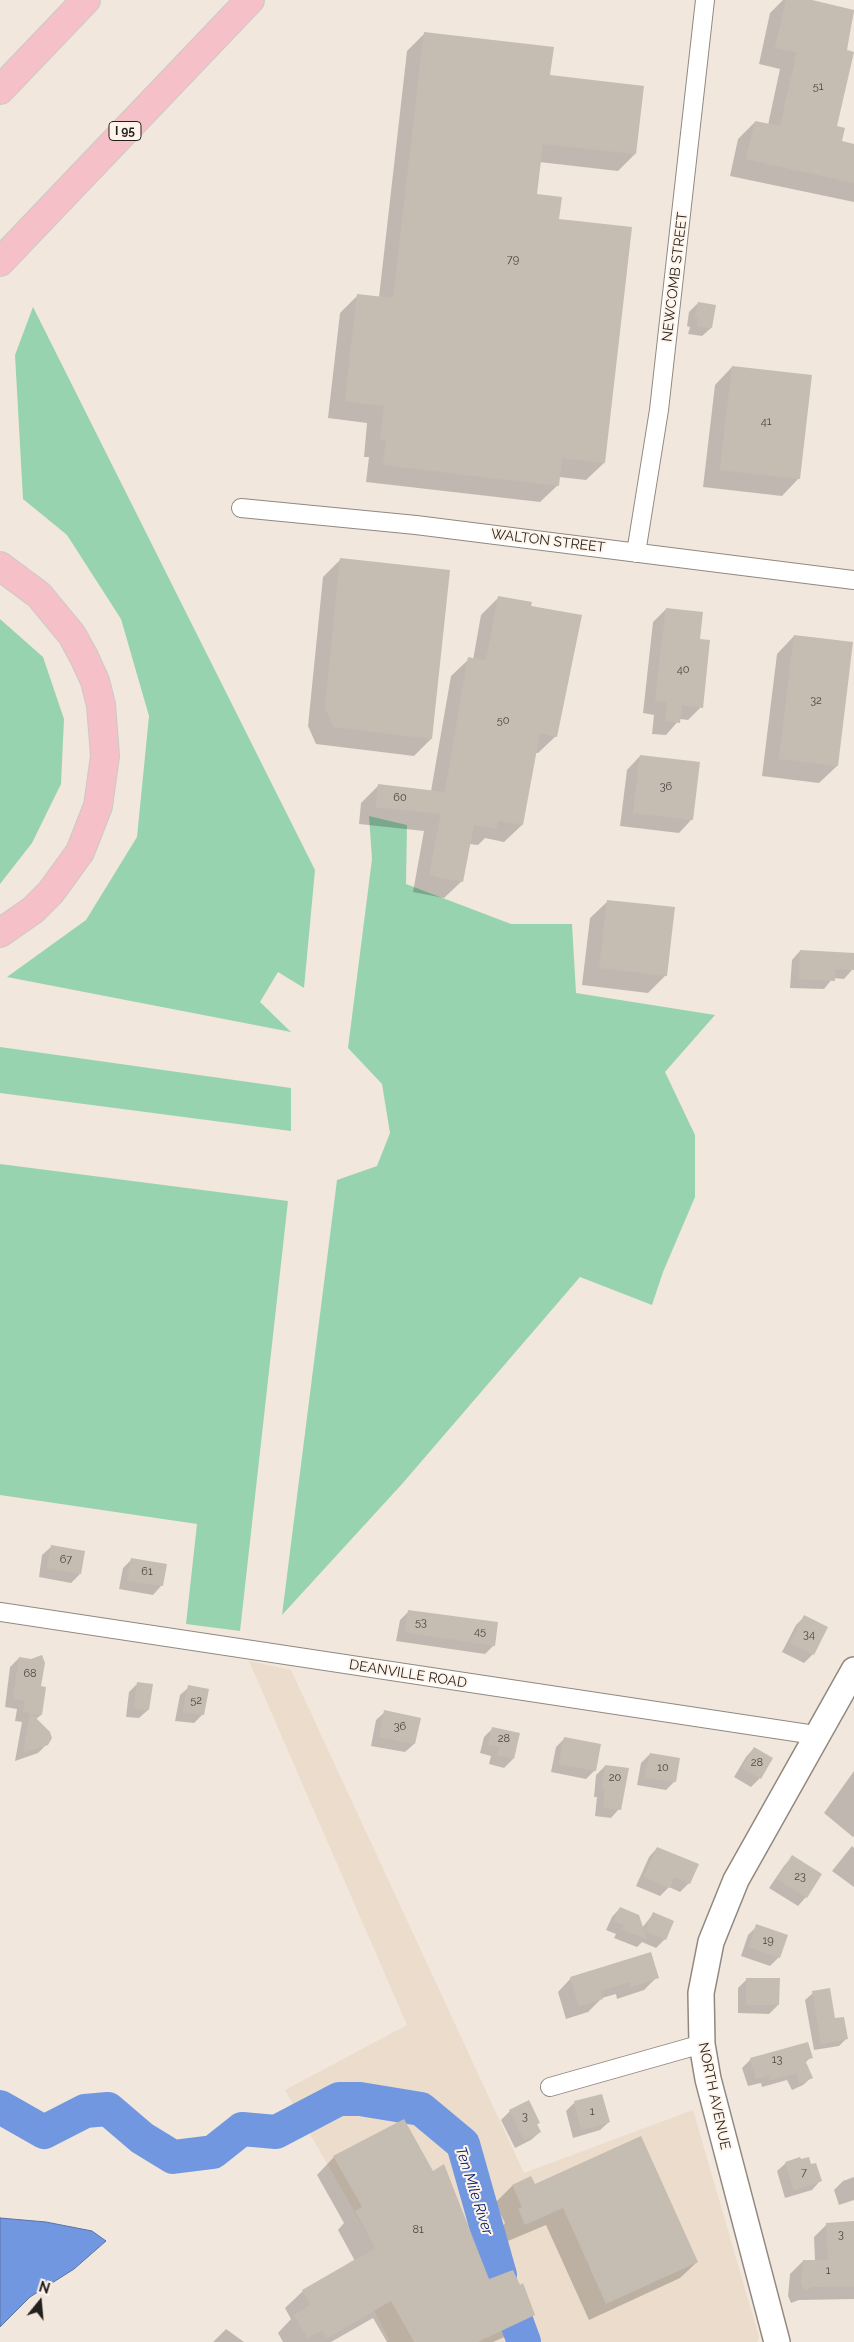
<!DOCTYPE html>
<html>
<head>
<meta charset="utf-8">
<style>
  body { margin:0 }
  #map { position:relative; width:854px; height:2342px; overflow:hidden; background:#f1e7dd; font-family:Raleway,sans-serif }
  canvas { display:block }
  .north { position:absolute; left:15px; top:2277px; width:50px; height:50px; -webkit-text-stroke:4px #fff4ea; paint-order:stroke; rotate:17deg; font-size:14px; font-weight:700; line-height:20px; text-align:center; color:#231f1c }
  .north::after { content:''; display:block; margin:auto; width:18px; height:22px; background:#231f1c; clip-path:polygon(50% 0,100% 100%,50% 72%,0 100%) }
</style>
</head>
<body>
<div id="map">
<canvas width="854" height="2342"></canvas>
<div class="north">N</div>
</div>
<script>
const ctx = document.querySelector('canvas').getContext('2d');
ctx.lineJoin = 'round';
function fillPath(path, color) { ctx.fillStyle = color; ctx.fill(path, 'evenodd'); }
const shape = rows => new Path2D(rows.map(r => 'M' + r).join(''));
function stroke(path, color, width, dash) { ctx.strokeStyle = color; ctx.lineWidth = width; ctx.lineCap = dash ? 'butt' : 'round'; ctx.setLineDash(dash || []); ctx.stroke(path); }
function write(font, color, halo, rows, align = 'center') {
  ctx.font = font + ' Raleway,sans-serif'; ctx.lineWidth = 4; ctx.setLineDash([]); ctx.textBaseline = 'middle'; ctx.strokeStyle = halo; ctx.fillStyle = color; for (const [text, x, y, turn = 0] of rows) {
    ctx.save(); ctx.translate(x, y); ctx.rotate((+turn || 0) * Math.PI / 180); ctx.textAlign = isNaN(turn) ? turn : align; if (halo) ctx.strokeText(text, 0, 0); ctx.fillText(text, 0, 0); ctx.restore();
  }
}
fillPath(shape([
  [249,1661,291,1670,524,2173,693,2110,759,2337,757,2342,386,2342,389,2340,349,2262,375,2248,285,2090,407,2025]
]), '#ecdccc');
fillPath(shape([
  [33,307,315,870,304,988,278,972,260,1002,291,1032,7,977,86,920,137,837,149,716,121,619,67,535,23,499,15,355],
  [0,619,43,657,64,719,61,784,32,843,0,884],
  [369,816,407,825,406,884,511,924,572,924,576,993,715,1015,665,1072,695,1135,695,1197,663,1272,652,1305,580,1277,402,1484,282,1615,337,1180,377,1166,390,1133,382,1084,348,1048,372,859],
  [0,1047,291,1088,291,1131,0,1093],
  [0,1164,288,1201,240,1631,186,1624,197,1524,0,1495]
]), '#98d3af');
const water = shape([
  [0,2218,46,2222,92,2231,106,2241,74,2269,30,2297,0,2327,0,2218]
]);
fillPath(water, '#7197e0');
stroke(water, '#5a73a5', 1);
fillPath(shape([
  [783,0,806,0,854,11,845,51,835,127,841,142,854,145,854,202,730,176,738,139,755,122,768,125,780,69,759,64,770,13],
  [425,33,549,76,635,154,618,171,539,162,535,195,558,220,604,463,586,480,559,477,558,485,540,502,366,482,369,457,364,457,367,423,328,418,340,313,358,295,379,297,407,51],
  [698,303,711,328,702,336,688,334,690,327,687,326,689,312],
  [732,367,799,478,782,496,703,487,715,385],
  [340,560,431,739,414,756,316,744,308,726,323,577],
  [498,598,556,736,538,753,535,753,522,825,504,842,485,838,478,845,469,844,462,881,444,898,413,892,424,831,359,824,361,803,379,785,431,791,451,676,469,659,473,660,481,615],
  [666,609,698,640,701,707,688,720,680,719,666,735,652,734,654,715,643,713,653,622],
  [794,636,837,766,819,783,762,776,777,654],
  [640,756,692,819,679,833,620,826,627,770],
  [608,901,666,975,648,993,582,985,590,918],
  [800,951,852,970,844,979,833,978,824,989,790,988,792,960],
  [51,1547,80,1574,71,1583,39,1577,42,1555],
  [132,1559,165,1565,161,1586,153,1595,119,1589,123,1568],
  [409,1611,494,1645,485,1654,396,1641,400,1620],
  [805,1616,826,1627,813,1654,804,1663,782,1652,796,1625],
  [19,1658,40,1687,41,1715,36,1719,47,1744,38,1753,15,1761,22,1722,15,1721,17,1709,5,1707,10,1667],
  [138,1683,148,1710,139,1718,126,1717,129,1692],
  [189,1687,203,1714,194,1723,175,1721,180,1695],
  [385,1712,414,1744,405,1752,371,1746,376,1720],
  [493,1728,513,1759,504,1768,489,1764,491,1756,480,1753,484,1737],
  [565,1738,595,1770,586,1779,551,1772,556,1747],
  [754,1748,772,1758,760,1778,751,1787,734,1777,746,1757],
  [650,1754,675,1781,666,1790,637,1785,641,1763],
  [605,1766,619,1809,611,1818,595,1816,597,1797,594,1797,596,1775],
  [854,1771,854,1836,853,1837,824,1813],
  [852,1846,854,1848,854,1887,832,1871],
  [657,1848,689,1883,680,1892,669,1887,660,1896,636,1886,649,1857],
  [792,1857,806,1897,798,1906,769,1888,784,1866],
  [620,1908,642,1928,653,1914,665,1939,656,1948,642,1942,637,1947,614,1938,616,1934,606,1930,612,1917],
  [757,1926,779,1957,770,1966,741,1956,748,1935],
  [657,1977,644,1990,617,1999,616,1994,602,1998,588,2012,566,2019,558,1992,571,1978],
  [747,1979,778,2005,769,2014,738,2013,738,1988],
  [813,1993,846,2039,839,2046,814,2050,805,2000],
  [811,2057,805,2063,812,2077,803,2085,792,2090,787,2080,762,2087,761,2083,748,2086,742,2068,751,2059],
  [574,2103,609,2122,600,2130,573,2138,566,2111],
  [510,2111,539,2123,536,2125,540,2132,531,2140,515,2148,501,2120],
  [334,2157,489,2281,534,2315,516,2332,493,2342,387,2342,373,2318,331,2342,283,2342,278,2333,291,2319,285,2308,303,2291,355,2261,338,2230,344,2223,317,2175],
  [786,2163,810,2166,820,2181,812,2190,785,2198,777,2171],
  [530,2177,534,2186,697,2262,680,2278,589,2320,546,2225,508,2241,502,2227,505,2223,495,2203,512,2186],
  [854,2177,854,2200,839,2205,834,2190,843,2181],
  [854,2222,854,2299,799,2300,791,2303,788,2296,790,2274,803,2261,815,2261,814,2237,827,2224],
  [226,2329,244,2342,213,2342]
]), '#0003');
stroke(shape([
  [0,2107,44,2132,85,2111,108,2109,142,2138,173,2157,213,2152,242,2129,276,2132,339,2099,360,2099,421,2109,463,2144,500,2275],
  [517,2323,524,2342]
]), '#7197e0', 34);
fillPath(shape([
  [786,0,812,0,854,10,847,50,854,52,837,126,845,128,842,141,854,144,854,183,746,159,755,121,780,126,797,52,775,48],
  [424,32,554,47,550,75,644,86,636,154,543,144,537,194,562,197,559,219,632,227,605,463,562,458,559,486,383,465,386,440,380,439,384,406,345,401,357,294,393,298],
  [698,302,716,305,712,328,697,326,698,318,695,318],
  [732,366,812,375,800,479,720,470],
  [340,558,450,570,432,739,334,727,325,708],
  [498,596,532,602,531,606,582,615,557,737,540,733,523,825,498,820,496,829,474,825,463,882,429,875,441,814,376,807,378,784,445,792,468,657,486,661],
  [666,608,703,612,700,639,710,640,703,708,682,705,680,723,665,721,667,702,655,700],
  [794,635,853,642,838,766,779,759],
  [640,755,700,762,693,820,633,813],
  [607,900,675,907,667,976,599,968],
  [800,950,854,953,854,970,835,969,835,981,799,979],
  [51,1545,85,1551,81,1574,47,1568],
  [131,1558,167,1564,163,1586,127,1581],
  [408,1610,498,1622,495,1646,405,1632],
  [804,1615,828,1627,814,1655,790,1643],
  [42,1655,45,1663,41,1686,46,1687,42,1715,32,1714,50,1732,52,1738,48,1745,23,1753,30,1713,23,1712,25,1701,13,1699,19,1657,31,1659],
  [137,1682,153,1684,149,1710,134,1708],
  [188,1685,209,1689,204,1715,183,1712],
  [384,1710,421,1718,415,1744,379,1737],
  [492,1727,520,1733,514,1759,497,1755,499,1747,488,1745],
  [564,1737,601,1744,596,1771,559,1764],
  [754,1747,773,1758,761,1779,742,1768],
  [650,1753,680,1758,676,1782,645,1777],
  [605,1765,629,1768,621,1810,603,1808,605,1789,602,1788],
  [657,1847,699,1864,690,1884,674,1877,670,1888,644,1877],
  [792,1855,822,1874,807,1898,777,1879],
  [620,1907,639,1915,647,1939,622,1929,624,1925,614,1921],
  [653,1912,674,1921,666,1940,645,1931],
  [756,1924,788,1935,780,1958,749,1947],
  [651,1952,659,1978,631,1987,629,1982,600,1991,603,1999,579,2006,570,1977],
  [746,1978,780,1978,779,2005,746,2005],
  [830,1988,835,2018,844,2017,848,2039,821,2044,812,1991],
  [808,2042,813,2058,805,2060,813,2078,800,2083,796,2073,770,2080,769,2075,756,2079,750,2058],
  [602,2094,610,2122,581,2130,574,2101],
  [529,2100,540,2123,537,2124,541,2132,524,2140,509,2110],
  [404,2119,433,2171,444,2164,489,2279,513,2270,520,2285,523,2283,535,2315,478,2342,414,2342,391,2301,327,2338,322,2330,308,2338,294,2315,311,2305,302,2290,375,2248,355,2211,362,2207,333,2156],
  [641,2136,698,2262,606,2304,563,2208,525,2225,518,2209,522,2207,512,2185,531,2176,535,2184],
  [800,2157,801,2159,809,2157,811,2164,816,2163,822,2181,794,2190,785,2162],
  [854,2221,854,2286,813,2287,805,2291,801,2283,803,2260,828,2260,826,2223]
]), '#c5bcb2');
const minor = shape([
  [241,508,416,525,854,580],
  [636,553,659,410,705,0],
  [0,1612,815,1735],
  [550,2087,702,2044]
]);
const secondary = shape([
  [777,2342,708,2079,702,2044,701,1993,711,1942,736,1880,854,1670]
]);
const motorway = shape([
  [0,90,86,0],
  [0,262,250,0],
  [0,566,39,595,72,635,84,657,95,681,101,705,105,756,98,806,80,852,51,892,33,910,0,933]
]);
stroke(minor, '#91887f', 20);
stroke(secondary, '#91887f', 28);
stroke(motorway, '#cac9c9', 30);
stroke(minor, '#fff', 18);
stroke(secondary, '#fff', 25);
stroke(motorway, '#f5c0c8', 28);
write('11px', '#4c4642', null, [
  ["51",818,87],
  ["79",513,260],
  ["41",766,422],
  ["40",683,670],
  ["32",816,701],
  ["50",503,721],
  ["36",666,787],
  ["60",400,798],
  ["67",66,1560],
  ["61",147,1572],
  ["53",421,1623],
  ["45",480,1632],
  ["34",809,1635],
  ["68",30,1674],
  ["52",196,1701],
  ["36",400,1727],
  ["28",504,1739],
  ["28",757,1763],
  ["10",663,1768],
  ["20",615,1778],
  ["23",800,1877],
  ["19",768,1941],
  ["13",777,2060],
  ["1",592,2112],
  ["3",525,2117],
  ["7",804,2173],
  ["81",418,2230],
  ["3",841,2235],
  ["1",828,2271]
]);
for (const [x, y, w] of [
  [125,131,32]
]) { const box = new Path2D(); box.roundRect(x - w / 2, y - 9.5, w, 19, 4); ctx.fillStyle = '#fff4ea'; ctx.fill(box); stroke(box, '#231f1c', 1); }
write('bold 12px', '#231f1c', null, [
  ["I 95",125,131]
]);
write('14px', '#231f1c', '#fff4ea', [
  ["NEWCOMB STREET",675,277,-83],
  ["WALTON STREET",548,541,7],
  ["DEANVILLE ROAD",408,1674,9],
  ["NORTH AVENUE",714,2096,78]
]);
write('italic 15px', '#002174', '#fff4ea', [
  ["Ten Mile River",474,2191,72]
]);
</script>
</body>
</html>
